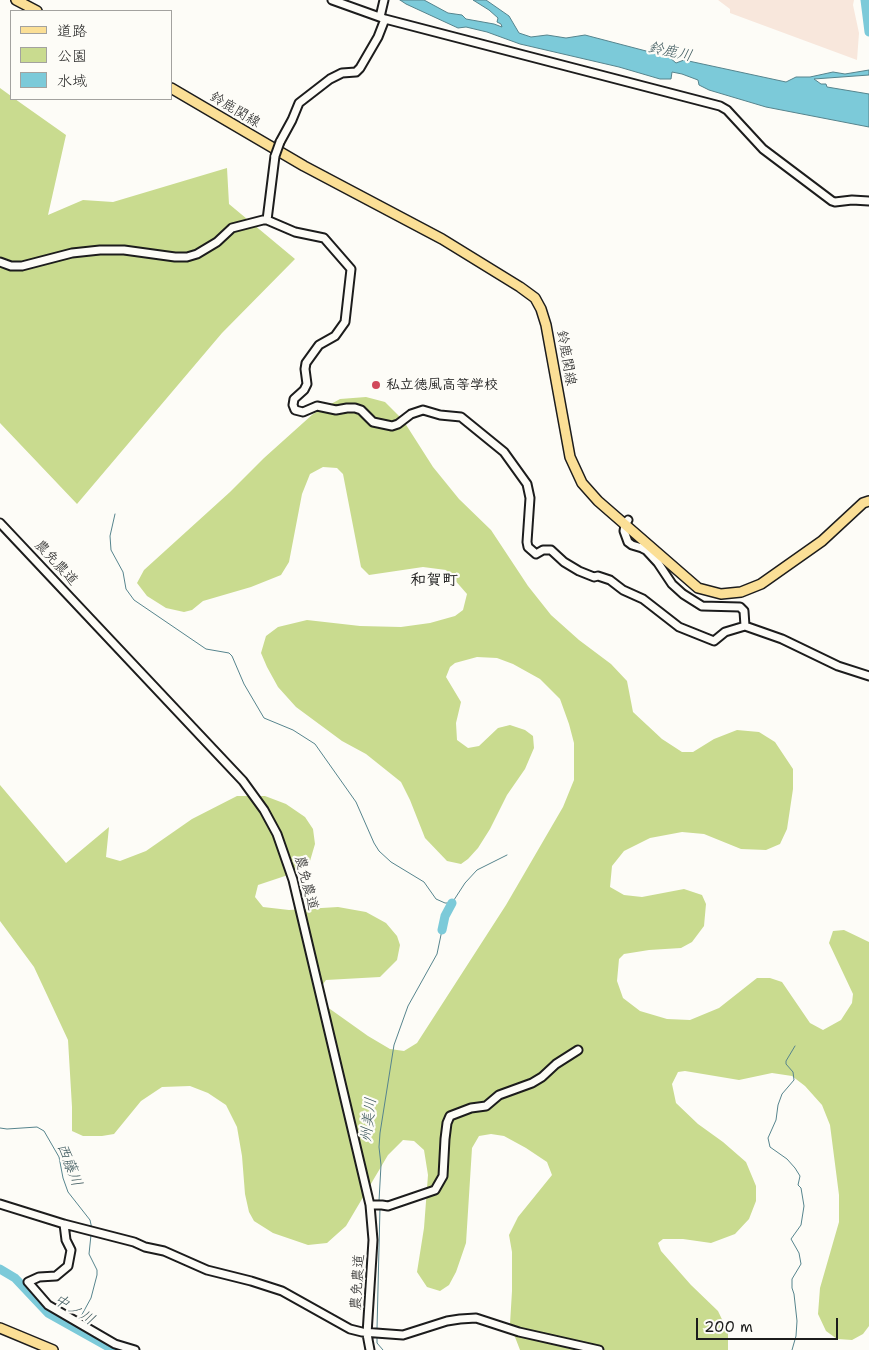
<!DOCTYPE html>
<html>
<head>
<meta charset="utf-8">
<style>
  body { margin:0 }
  #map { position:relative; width:869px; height:1350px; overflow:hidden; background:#fdfcf7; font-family:"Shantell Sans","Klee One",sans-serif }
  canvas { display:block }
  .legend { position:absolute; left:10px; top:10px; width:162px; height:90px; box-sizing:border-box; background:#fdfcf7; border:1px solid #a3a29f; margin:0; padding:6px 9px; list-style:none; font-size:15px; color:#1c1c1c }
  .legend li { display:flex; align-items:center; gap:10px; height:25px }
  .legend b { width:25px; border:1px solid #a3a29f }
  .scale { position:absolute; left:696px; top:1318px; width:142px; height:22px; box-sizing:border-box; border:2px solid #1c1c1c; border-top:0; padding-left:6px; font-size:15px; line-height:18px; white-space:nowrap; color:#1c1c1c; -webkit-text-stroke:4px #fdfcf7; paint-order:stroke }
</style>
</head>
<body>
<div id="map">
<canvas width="869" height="1350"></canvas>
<ul class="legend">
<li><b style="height:6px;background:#fbdf96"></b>道路</li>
<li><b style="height:14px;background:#c9db8f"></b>公園</li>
<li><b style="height:14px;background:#7ccad9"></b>水域</li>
</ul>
<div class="scale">200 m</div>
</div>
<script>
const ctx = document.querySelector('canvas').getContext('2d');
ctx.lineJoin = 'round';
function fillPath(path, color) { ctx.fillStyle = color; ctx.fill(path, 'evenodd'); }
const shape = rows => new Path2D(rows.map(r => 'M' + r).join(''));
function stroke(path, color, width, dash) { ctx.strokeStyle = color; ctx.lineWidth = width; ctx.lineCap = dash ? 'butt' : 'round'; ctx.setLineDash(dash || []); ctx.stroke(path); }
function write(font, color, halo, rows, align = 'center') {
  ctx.font = font + ' "Shantell Sans","Klee One",sans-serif'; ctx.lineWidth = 4.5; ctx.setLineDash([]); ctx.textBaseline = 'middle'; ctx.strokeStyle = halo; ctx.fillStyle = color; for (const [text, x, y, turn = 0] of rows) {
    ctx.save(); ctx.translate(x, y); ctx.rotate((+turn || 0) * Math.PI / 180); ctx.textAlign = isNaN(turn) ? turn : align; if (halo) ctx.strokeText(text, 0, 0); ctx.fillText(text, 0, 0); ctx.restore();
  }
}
fillPath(shape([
  [718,0,854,0,853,5,859,33,857,60,730,13,730,9]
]), '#f8e7dc');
fillPath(shape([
  [0,88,11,96,11,99,15,99,66,135,48,215,83,200,113,202,227,168,229,204,295,259,222,333,77,504,0,423],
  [366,397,385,402,403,420,433,467,459,499,491,530,528,586,551,615,579,640,611,664,627,681,633,712,662,739,682,752,693,752,714,739,737,730,759,732,775,742,793,769,793,789,787,829,780,844,766,850,741,849,704,834,682,832,650,838,624,851,612,866,610,887,624,895,642,897,684,889,702,895,706,904,704,926,692,942,681,948,649,950,624,954,619,959,617,981,623,998,640,1011,667,1019,690,1020,719,1008,757,978,770,978,782,982,810,1023,823,1030,841,1020,852,1003,853,994,829,943,833,931,844,930,869,942,869,1326,863,1334,852,1340,837,1339,826,1331,818,1314,820,1288,839,1222,839,1195,830,1125,822,1105,805,1086,792,1076,772,1073,739,1080,685,1071,678,1072,672,1084,676,1103,698,1124,723,1142,746,1162,756,1186,756,1201,749,1219,735,1234,711,1243,683,1239,663,1239,658,1243,661,1251,691,1285,718,1311,728,1332,728,1350,520,1350,510,1324,512,1291,512,1252,509,1235,518,1217,552,1175,547,1162,526,1148,504,1136,491,1134,479,1136,472,1148,466,1243,456,1272,449,1285,440,1291,427,1287,417,1272,424,1228,428,1175,424,1150,414,1141,403,1140,388,1155,346,1226,327,1243,308,1245,273,1233,254,1221,249,1212,245,1194,242,1156,237,1127,226,1105,208,1093,190,1086,162,1087,141,1101,114,1134,102,1136,83,1136,72,1131,72,1107,68,1040,34,967,0,921,0,785,66,863,109,827,106,857,120,861,146,851,192,819,237,796,265,796,286,804,305,817,313,829,315,844,310,861,297,872,258,885,255,897,263,907,289,910,338,907,366,912,386,923,397,936,400,945,397,960,380,977,326,980,321,987,323,1004,368,1036,390,1049,404,1051,417,1043,506,905,563,807,574,780,574,743,569,724,560,699,540,679,513,664,497,658,477,657,455,663,450,667,446,677,461,702,456,723,457,740,468,748,479,746,498,728,510,725,525,730,533,736,534,748,525,769,507,795,490,829,478,848,468,859,461,864,447,861,425,838,410,800,401,782,366,754,342,741,296,707,278,687,267,667,261,653,266,636,278,627,307,620,360,626,401,627,430,623,455,616,463,610,467,594,446,570,423,567,369,575,361,567,343,474,337,468,323,467,310,474,302,494,289,562,281,575,251,587,203,601,192,610,184,612,166,608,147,596,137,583,144,570,230,492,264,458,313,414,340,399]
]), '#c9db8f');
const water = shape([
  [400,0,424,0,448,13,462,15,466,19,494,24,502,27,501,24,497,22,498,18,489,10,473,0,486,0,509,16,519,33,531,37,547,35,566,38,585,35,669,57,676,63,684,60,786,82,796,77,810,77,833,72,845,74,869,70,869,75,814,79,821,84,826,84,827,87,869,94,869,127,766,107,709,90,699,85,698,80,682,74,672,72,671,79,660,79,619,67,520,44,487,32,466,27,458,28,406,4,400,0]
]);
fillPath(water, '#7ccad9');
stroke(water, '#56848d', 1);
stroke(shape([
  [115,514,110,536,111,550,123,572,126,589,134,600,206,649,229,653,232,656,244,684,264,718,293,730,315,744,356,802,374,843,379,851,391,862,424,882,436,899,445,903,452,903,465,883,477,870,507,855],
  [0,1128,7,1129,37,1127,44,1131,59,1157,63,1178,68,1192,90,1220,92,1229],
  [379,1201,381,1165,379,1147,380,1133,394,1045,408,1006,437,954,442,930],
  [79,1320,91,1298,97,1275,97,1270,89,1254,91,1235],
  [377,1329,380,1208],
  [377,1335,377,1343,383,1350],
  [792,1350,796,1336,797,1321,794,1294,792,1288,792,1279,801,1264,799,1253,791,1239,801,1225,804,1206,801,1188,798,1185,800,1176,795,1168,787,1159,770,1147,768,1138,776,1120,778,1105,782,1094,794,1080,793,1072,786,1064,786,1061,795,1046]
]), '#56848d', 1);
stroke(shape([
  [865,0,869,32],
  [442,930,445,916,452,903],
  [0,1269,15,1278,48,1313,114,1350]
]), '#7ccad9', 9);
const minor = shape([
  [332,0,385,19,720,106,727,110,763,149,832,201,835,202,852,200,869,201],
  [380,17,384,0],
  [280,142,292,120,299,103,330,79,342,73,356,72,360,68,378,37,385,19],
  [267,220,275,156],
  [0,262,11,266,22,266,72,253,100,250,124,250,175,257,187,257,197,254,217,242,232,228,263,220,267,220,295,232,324,238,351,269,345,322,335,336,319,345,306,363,305,369,307,384,304,390,294,399,293,405,295,410,303,412,317,406,336,410,347,408,355,408,361,410,373,422,392,426,398,424,411,414,423,410,440,415,461,417,504,452,527,484,530,498,527,542,528,547,536,554,543,550,551,550,564,562,579,571,594,577,598,576,610,580,623,590,643,599,679,627,714,641,725,632,745,626,782,639,838,666,869,676],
  [628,520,625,525,624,531,628,542,632,545,642,548,646,550,658,563,672,584,683,594,702,606,740,607,744,611,745,626],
  [0,523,243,781,264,810,277,834,293,880,370,1205,373,1240,367,1334,370,1350],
  [0,1204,64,1224,134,1242,145,1247,164,1251,207,1270,251,1281,282,1291,350,1329,362,1332,403,1335,447,1321,460,1319,476,1318,519,1332,599,1350],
  [370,1205,382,1205,388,1206,435,1190,443,1176,445,1139,447,1123,450,1116,471,1108,486,1106,499,1095,532,1083,542,1077,556,1064,578,1050],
  [64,1224,66,1240,71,1250,68,1266,56,1276,39,1277,28,1282,48,1305,115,1344,135,1350]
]);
const major = shape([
  [16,0,37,11],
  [171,88,304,166,442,239,520,287,535,298,541,309,546,325,570,457,582,483,598,501,698,588,721,594,741,592,761,584,822,541,863,503,869,501],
  [0,1328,53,1350]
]);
stroke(minor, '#1c1c1c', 11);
stroke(major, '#1c1c1c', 12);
stroke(minor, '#fdfcf7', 7);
stroke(major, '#fbdf96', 9);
const minorBridge = shape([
  [275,156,280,142]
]);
stroke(minorBridge, '#1c1c1c', 11, []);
stroke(minorBridge, '#fdfcf7', 7);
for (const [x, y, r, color] of [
  [376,385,5,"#d1495b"]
]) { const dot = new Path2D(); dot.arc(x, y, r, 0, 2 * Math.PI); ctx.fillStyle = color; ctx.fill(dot); stroke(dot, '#fdfcf7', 2); }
write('14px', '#1c1c1c', '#fdfcf7', [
  ["鈴鹿関線",235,110,31],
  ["鈴鹿関線",566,358,80],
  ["農免農道",56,563,47],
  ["農免農道",306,883,75],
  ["農免農道",358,1282,-86]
]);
write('bold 14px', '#1c1c1c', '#fdfcf7', [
  ["私立徳風高等学校",386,385]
], 'left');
write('italic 15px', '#3e595e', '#fdfcf7', [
  ["鈴鹿川",670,52,12],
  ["州美川",369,1120,-83],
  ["西藤川",69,1165,69],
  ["中ノ川",74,1310,32]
]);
write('bold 16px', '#1c1c1c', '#fdfcf7', [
  ["和賀町",434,581]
]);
</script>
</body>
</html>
